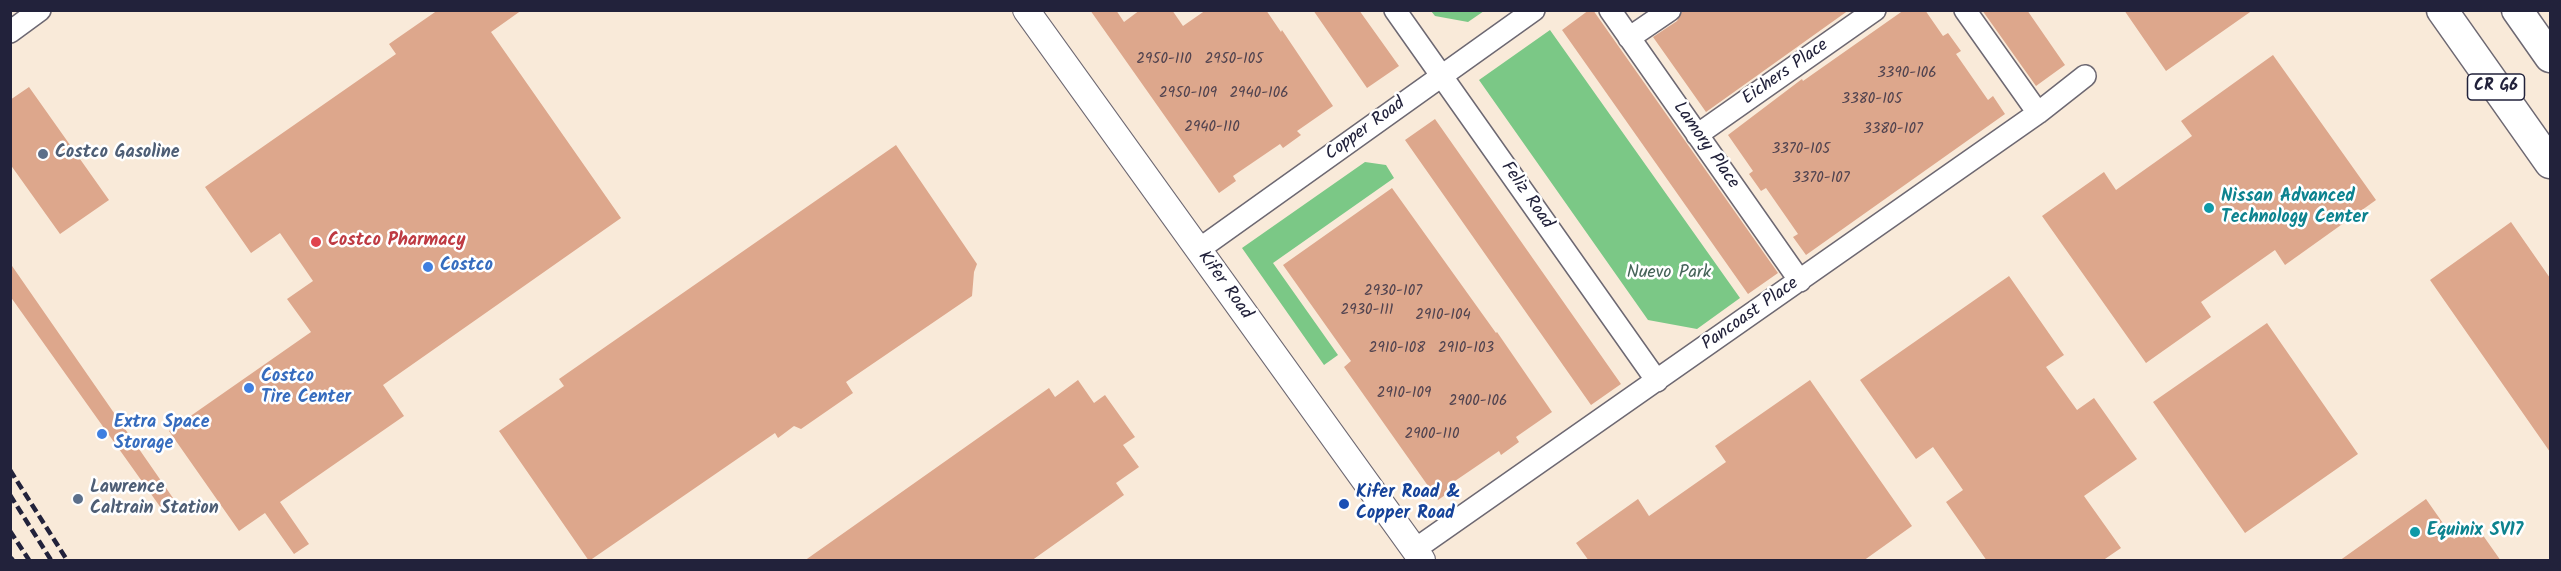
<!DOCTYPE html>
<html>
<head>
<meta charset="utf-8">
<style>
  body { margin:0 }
  #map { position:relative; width:2561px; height:571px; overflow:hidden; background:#f9ead9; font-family:Kalam,sans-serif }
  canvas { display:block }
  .frame { position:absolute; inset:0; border:12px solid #22223b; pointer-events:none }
</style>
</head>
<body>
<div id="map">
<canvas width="2561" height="571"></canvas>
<div class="frame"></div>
</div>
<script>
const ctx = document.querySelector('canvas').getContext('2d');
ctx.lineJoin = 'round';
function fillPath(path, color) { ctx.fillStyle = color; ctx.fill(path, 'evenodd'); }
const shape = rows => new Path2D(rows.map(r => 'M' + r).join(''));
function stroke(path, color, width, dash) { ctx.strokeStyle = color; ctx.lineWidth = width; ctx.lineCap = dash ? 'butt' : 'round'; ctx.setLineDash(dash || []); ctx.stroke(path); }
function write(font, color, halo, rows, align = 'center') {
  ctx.font = font + ' Kalam,sans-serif'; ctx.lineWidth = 5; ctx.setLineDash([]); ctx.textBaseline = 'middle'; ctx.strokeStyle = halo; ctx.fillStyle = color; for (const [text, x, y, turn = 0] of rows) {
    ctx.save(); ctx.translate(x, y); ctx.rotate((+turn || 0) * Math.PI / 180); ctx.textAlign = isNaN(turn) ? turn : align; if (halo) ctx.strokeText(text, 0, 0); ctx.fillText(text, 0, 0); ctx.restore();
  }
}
fillPath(shape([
  [1431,11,1484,11,1468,22,1435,16],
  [1550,30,1740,298,1697,329,1648,320,1479,80],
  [1365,162,1386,165,1394,178,1273,263,1338,355,1324,365,1242,248]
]), '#7bc886');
fillPath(shape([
  [438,10,522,10,491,32,621,218,383,385,404,416,280,502,309,544,294,554,265,513,239,531,169,431,311,332,287,299,313,281,280,233,251,253,205,187,396,54,389,44],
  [1090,10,1116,10,1124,22,1140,10,1172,10,1183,26,1206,10,1266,10,1281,32,1282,30,1333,106,1297,131,1301,135,1283,148,1280,144,1233,176,1236,181,1219,193],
  [1313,10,1359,10,1399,66,1367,88],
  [1589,10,1593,10,1778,273,1748,294,1562,30],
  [1683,10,1849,10,1706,112,1653,37,1677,21],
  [1904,10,1925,10,1943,36,1948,33,1961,51,1956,54,1988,100,1993,96,2005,114,1806,255,1793,237,1798,234,1766,188,1761,191,1749,174,1753,171,1728,135,1802,79,1803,81],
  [1982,10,2027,10,2065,65,2036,86],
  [2124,10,2253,10,2166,71],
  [2273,55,2376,200,2285,265,2275,250,2201,302,2211,317,2146,363,2042,216,2104,172,2116,190,2192,136,2181,121],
  [29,87,109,200,60,234,10,164,10,100],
  [1435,119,1621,384,1591,405,1405,140],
  [896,145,977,264,974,272,972,296,846,382,853,393,801,429,794,426,778,438,775,433,589,561,499,431,564,386,559,379],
  [1392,188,1496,333,1497,332,1552,412,1516,437,1519,442,1501,455,1499,451,1452,483,1455,488,1438,500,1344,367,1351,361,1283,265],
  [2511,222,2550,278,2550,452,2430,280],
  [10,263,173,498,161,508,10,296],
  [2009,276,2064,355,2046,367,2064,392,2077,410,2094,398,2137,459,2084,496,2121,548,2102,561,1987,561,1946,502,1963,490,1933,447,1916,459,1860,380],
  [2267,323,2358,454,2245,533,2153,402],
  [1078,380,1094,403,1105,395,1135,437,1123,445,1139,467,1116,483,1124,495,1031,561,804,561,1049,388,1055,397],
  [1810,380,1912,526,1863,561,1589,561,1576,543,1638,499,1649,516,1726,462,1715,446],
  [2426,499,2454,539,2475,524,2501,561,2339,561]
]), '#dda78c');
const minor = shape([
  [1395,10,1657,381],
  [1610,10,1800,281],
  [1965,10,2038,113],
  [10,32,40,10],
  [1629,38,1670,10],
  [1697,135,1875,10],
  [1198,250,1534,10],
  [1414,550,2038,113,2085,76]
]);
const major = shape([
  [1026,10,1422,560]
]);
const highway = shape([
  [2442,10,2550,163],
  [2517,10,2550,57]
]);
stroke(minor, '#6d6872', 24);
stroke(major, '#6d6872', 28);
stroke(highway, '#6d6872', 33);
stroke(minor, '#fff', 21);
stroke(major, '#fff', 26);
stroke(highway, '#fff', 30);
stroke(shape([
  [10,470,67,560],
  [10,495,51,560],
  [10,531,29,560],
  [10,557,13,560]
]), '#22223b', 4.5, [9, 4.5]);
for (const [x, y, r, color] of [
  [43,154,6,"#5c6f8a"],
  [2209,208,6,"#0f9aa8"],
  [316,242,6,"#e0444e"],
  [428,267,6,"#3f7fe0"],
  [249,388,6,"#3f7fe0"],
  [102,434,6,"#3f7fe0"],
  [78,499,6,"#5c6f8a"],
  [1344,504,6,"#1a4fb4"],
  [2415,532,6,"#0f9aa8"]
]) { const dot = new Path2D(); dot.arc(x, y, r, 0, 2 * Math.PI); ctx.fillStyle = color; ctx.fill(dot); stroke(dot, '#fff', 2); }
write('15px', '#51434f', null, [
  ["2950-110",1164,60],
  ["2950-105",1234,60],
  ["3390-106",1907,74],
  ["2950-109",1188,94],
  ["2940-106",1259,94],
  ["3380-105",1872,100],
  ["2940-110",1212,128],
  ["3380-107",1893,130],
  ["3370-105",1801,150],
  ["3370-107",1821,179],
  ["2930-107",1393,292],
  ["2930-111",1367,311],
  ["2910-104",1443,316],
  ["2910-108",1397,349],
  ["2910-103",1466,349],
  ["2910-109",1404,394],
  ["2900-106",1478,402],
  ["2900-110",1432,435]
]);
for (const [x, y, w] of [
  [2496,87,57]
]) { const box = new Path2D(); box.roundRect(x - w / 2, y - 13, w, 26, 4.5); ctx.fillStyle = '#fff'; ctx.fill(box); stroke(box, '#22223b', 1.5); }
write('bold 16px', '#22223b', null, [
  ["CR G6",2496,87]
]);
write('18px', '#22223b', '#fff', [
  ["Eichers Place",1786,73,-35],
  ["Copper Road",1366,130,-36],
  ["Lamory Place",1705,146,55],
  ["Feliz Road",1526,196,55],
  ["Kifer Road",1224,286,54],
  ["Pancoast Place",1751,315,-35]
]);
write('bold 18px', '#4e5e75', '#fff', [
  ["Costco Gasoline",55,154],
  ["Lawrence",90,489],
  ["Caltrain Station",90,510]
], 'left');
write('bold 18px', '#0d838f', '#fff', [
  ["Nissan Advanced",2221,198],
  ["Technology Center",2221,219],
  ["Equinix SV17",2427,532]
], 'left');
write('bold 18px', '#be3a42', '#fff', [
  ["Costco Pharmacy",328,242]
], 'left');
write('bold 18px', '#366cbe', '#fff', [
  ["Costco",440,267],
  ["Costco",261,378],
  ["Tire Center",261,399],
  ["Extra Space",114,424],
  ["Storage",114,445]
], 'left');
write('18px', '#466459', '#fff', [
  ["Nuevo Park",1669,274]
]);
write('bold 18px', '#164399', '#fff', [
  ["Kifer Road &",1356,494],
  ["Copper Road",1356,515]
], 'left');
</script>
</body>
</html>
